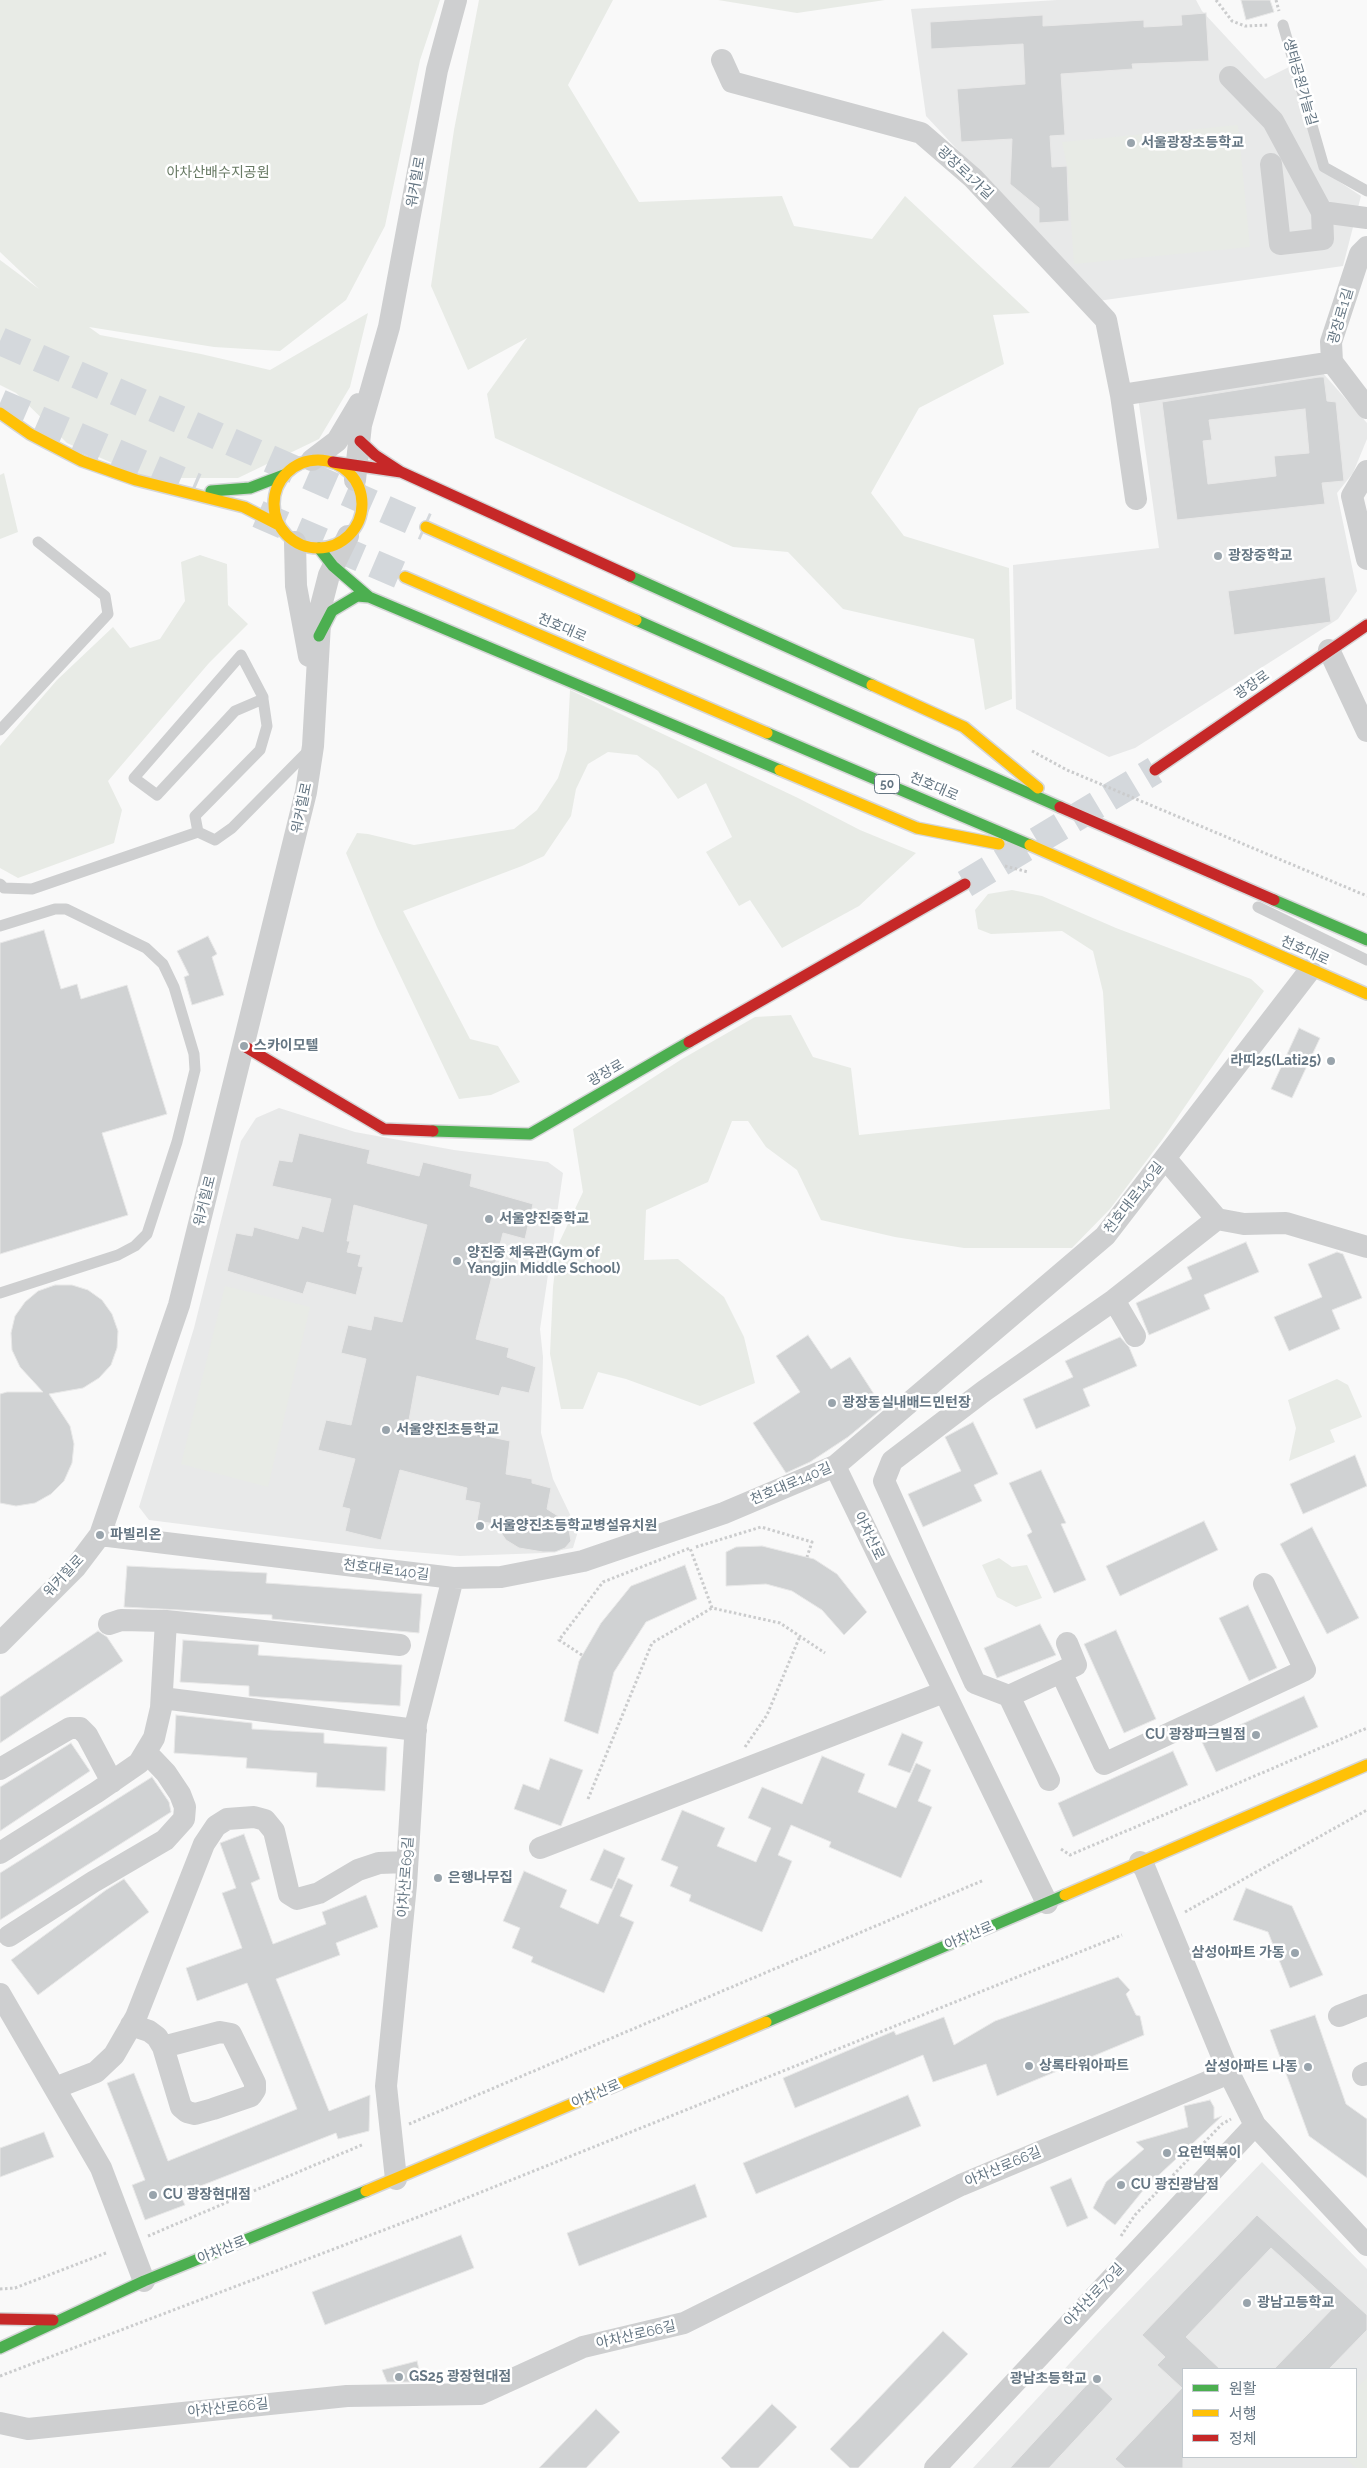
<!DOCTYPE html>
<html>
<head>
<meta charset="utf-8">
<style>
  body { margin:0 }
  #map { position:relative; width:1367px; height:2468px; overflow:hidden; background:#f9f9f9; font-family:Raleway,"Noto Sans KR",sans-serif }
  canvas { display:block }
  .legend { position:absolute; left:1182px; top:2368px; width:175px; height:90px; box-sizing:border-box; background:#fff; border:1px solid #c1c8cd; margin:0; padding:6px 9px; list-style:none; font-size:15px; color:#657683 }
  .legend li { display:flex; align-items:center; gap:10px; height:25px }
  .legend b { width:25px; border:1px solid #c1c8cd }
</style>
</head>
<body>
<div id="map">
<canvas width="1367" height="2468"></canvas>
<ul class="legend">
<li><b style="height:6px;background:#4caf50"></b>원활</li>
<li><b style="height:6px;background:#ffc107"></b>서행</li>
<li><b style="height:6px;background:#c62828"></b>정체</li>
</ul>
</div>
<script>
const ctx = document.querySelector('canvas').getContext('2d');
ctx.lineJoin = 'round';
function fillPath(path, color) { ctx.fillStyle = color; ctx.fill(path, 'evenodd'); }
const shape = rows => new Path2D(rows.map(r => 'M' + r).join(''));
function stroke(path, color, width, dash) { ctx.strokeStyle = color; ctx.lineWidth = width; ctx.lineCap = dash ? 'butt' : 'round'; ctx.setLineDash(dash || []); ctx.stroke(path); }
function write(font, color, halo, rows, align = 'center') {
  ctx.font = font + ' Raleway,"Noto Sans KR",sans-serif'; ctx.lineWidth = 5; ctx.setLineDash([]); ctx.textBaseline = 'middle'; ctx.strokeStyle = halo; ctx.fillStyle = color; for (const [text, x, y, turn = 0] of rows) {
    ctx.save(); ctx.translate(x, y); ctx.rotate((+turn || 0) * Math.PI / 180); ctx.textAlign = isNaN(turn) ? turn : align; if (halo) ctx.strokeText(text, 0, 0); ctx.fillText(text, 0, 0); ctx.restore();
  }
}
fillPath(shape([
  [1057,0,1196,0,1202,11,1265,79,1291,66,1320,169,1361,196,1343,266,1098,301,926,116,911,9],
  [1321,371,1367,423,1367,439,1353,473,1337,493,1357,591,1338,619,1135,748,1109,757,1016,709,1013,565,1159,548,1138,397],
  [279,1108,355,1132,454,1150,548,1162,563,1173,540,1329,543,1357,541,1433,553,1479,578,1531,573,1548,544,1553,460,1556,378,1549,149,1520,139,1507,194,1328,241,1141,256,1118],
  [1262,2162,1367,2269,1367,2468,973,2468,1094,2337],
  [1183,2369,1356,2369,1356,2457,1183,2457]
]), '#e8e9e9');
fillPath(shape([
  [0,0,440,0,420,60,385,226,346,300,280,351,214,347,89,327,100,335,201,354,270,370,368,313,350,387,319,439,238,478,146,478,67,443,16,393,0,385,0,260,39,289,0,252],
  [479,0,613,0,568,85,639,202,782,196,794,226,872,239,905,196,1030,313,993,315,1004,364,919,408,871,493,904,536,1009,568,1012,699,985,710,974,639,843,609,788,552,733,547,495,438,487,394,527,338,468,370,431,286,454,130],
  [718,0,885,0,797,13],
  [1238,125,1250,247,1074,264,1067,166,1062,142],
  [4,473,18,532,0,539,0,475],
  [200,555,227,564,228,605,248,624,209,663,108,781,122,810,114,843,18,878,0,868,0,746,57,680,113,627,130,648,160,639,185,601,181,562],
  [570,690,798,798,860,830,916,853,859,906,782,948,750,900,739,906,706,852,732,837,706,783,678,799,658,771,637,755,608,752,588,764,576,789,571,816,544,856,522,866,403,911,470,1039,498,1046,520,1082,491,1095,459,1099,377,927,346,853,357,833,368,834,414,845,514,829,537,810,558,778,567,750],
  [1012,890,1042,896,1116,928,1251,979,1264,991,1162,1140,1110,1209,1072,1248,964,1248,895,1237,821,1220,797,1170,766,1147,748,1121,732,1121,708,1182,646,1210,644,1260,678,1259,724,1297,744,1337,755,1383,700,1406,626,1379,598,1372,583,1409,561,1409,550,1354,553,1287,558,1245,583,1192,573,1129,682,1059,755,1017,791,1015,813,1057,851,1068,859,1135,1110,1109,1103,992,1093,951,1062,931,991,934,978,929,975,910,988,894],
  [225,1286,310,1307,268,1487,181,1464],
  [1337,1379,1348,1385,1362,1417,1330,1430,1335,1442,1289,1461,1296,1428,1288,1400],
  [999,1558,1012,1567,1027,1565,1042,1598,1016,1607,997,1597,982,1565],
  [1367,2377,1367,2468,1356,2468,1344,2457,1356,2457,1356,2389]
]), '#e8ebe6');
const building = shape([
  [1241,0,1270,0,1274,12,1246,20,1241,0],
  [1206,13,1209,61,1132,64,1133,69,1061,74,1065,135,1050,136,1052,167,1067,166,1069,221,1039,223,1039,208,1010,184,1012,139,961,142,957,89,1025,84,1023,44,931,49,930,22,1043,15,1043,26,1144,20,1144,27,1182,25,1181,15,1206,13],
  [1319,377,1324,377,1327,401,1336,402,1344,481,1322,483,1325,504,1177,520,1162,402,1319,377],
  [1305,409,1309,453,1274,456,1276,476,1208,484,1203,441,1212,440,1209,420,1305,409],
  [1325,577,1331,622,1234,635,1228,591,1325,577],
  [44,930,61,989,77,984,81,999,127,985,167,1114,102,1133,128,1215,0,1254,0,943,44,930],
  [208,936,217,954,212,957,224,995,192,1005,184,977,189,975,177,951,208,936],
  [1299,1028,1320,1038,1292,1098,1271,1089,1299,1028],
  [299,1133,370,1150,367,1163,419,1176,423,1162,472,1174,470,1186,533,1204,525,1239,503,1233,476,1339,509,1348,507,1357,536,1367,529,1393,502,1387,499,1396,417,1376,409,1420,477,1436,477,1434,510,1441,506,1474,532,1479,532,1483,551,1488,547,1509,558,1516,569,1530,571,1541,565,1548,555,1552,543,1552,519,1548,506,1540,495,1524,477,1521,480,1503,465,1500,467,1488,400,1470,381,1540,345,1531,350,1509,342,1507,355,1459,318,1450,326,1420,351,1425,366,1359,341,1353,348,1325,371,1330,374,1316,402,1322,427,1225,354,1205,347,1241,350,1241,347,1252,361,1255,358,1266,363,1267,356,1295,307,1282,303,1294,227,1271,236,1233,252,1236,254,1227,298,1239,302,1226,323,1232,331,1199,272,1186,279,1160,292,1162,299,1133],
  [1246,1242,1259,1272,1204,1295,1210,1309,1149,1335,1136,1303,1192,1279,1187,1267,1246,1242],
  [1337,1252,1343,1254,1362,1298,1332,1310,1340,1329,1289,1351,1274,1317,1322,1297,1308,1264,1337,1252],
  [55,1285,72,1285,88,1290,102,1300,112,1314,118,1331,117,1348,111,1365,99,1378,83,1388,49,1394,70,1426,74,1444,72,1463,64,1481,51,1494,35,1503,16,1506,0,1503,0,1394,7,1392,43,1392,20,1367,12,1350,11,1333,15,1316,25,1302,38,1291,55,1285],
  [808,1335,831,1369,850,1357,883,1408,848,1437,810,1462,786,1473,753,1423,800,1392,776,1356,808,1335],
  [1120,1337,1129,1347,1137,1366,1083,1389,1090,1406,1036,1429,1023,1399,1073,1377,1065,1361,1120,1337],
  [973,1422,998,1474,974,1485,982,1501,923,1527,908,1494,961,1471,945,1437,973,1422],
  [1355,1455,1367,1486,1303,1514,1290,1484,1355,1455],
  [1041,1470,1066,1523,1061,1524,1086,1580,1054,1593,1027,1535,1032,1532,1009,1483,1041,1470],
  [1204,1521,1218,1550,1120,1596,1106,1566,1204,1521],
  [1312,1527,1359,1618,1327,1634,1280,1544,1312,1527],
  [762,1546,814,1559,837,1574,867,1612,844,1635,822,1610,792,1591,766,1584,726,1586,726,1552,736,1547,762,1546],
  [685,1565,697,1599,646,1622,614,1672,598,1734,564,1721,579,1661,601,1623,631,1586,685,1565],
  [127,1566,267,1573,266,1583,422,1594,419,1633,272,1619,272,1615,124,1607,127,1566],
  [1248,1605,1277,1668,1249,1681,1219,1618,1248,1605],
  [1040,1624,1056,1655,997,1678,984,1648,1040,1624],
  [1116,1630,1156,1719,1124,1733,1084,1644,1116,1630],
  [98,1631,107,1637,123,1661,0,1743,0,1697,98,1631],
  [183,1640,259,1645,258,1655,402,1665,400,1706,260,1697,249,1696,249,1686,180,1682,183,1640],
  [1304,1696,1318,1727,1216,1772,1202,1742,1304,1696],
  [176,1715,252,1723,252,1729,324,1733,324,1743,387,1747,385,1791,316,1787,317,1773,246,1768,247,1758,174,1753,176,1715],
  [902,1733,923,1742,910,1773,888,1765,902,1733],
  [71,1743,90,1771,0,1831,0,1787,71,1743],
  [1173,1751,1188,1785,1073,1837,1058,1803,1173,1751],
  [822,1756,865,1774,858,1792,896,1808,916,1763,931,1770,918,1801,932,1807,901,1878,829,1847,831,1842,791,1825,778,1855,792,1861,762,1932,689,1901,691,1895,670,1886,678,1867,661,1860,682,1810,725,1828,717,1846,756,1862,771,1828,748,1818,762,1787,802,1804,822,1756],
  [550,1758,583,1770,561,1826,514,1809,523,1784,539,1790,550,1758],
  [152,1777,169,1802,171,1812,0,1920,0,1873,152,1777],
  [244,1834,260,1879,251,1883,273,1944,326,1924,322,1912,366,1895,378,1927,336,1943,340,1955,276,1979,329,2111,370,2095,369,2131,338,2139,336,2133,180,2194,185,2205,145,2220,132,2185,145,2180,107,2083,134,2073,168,2161,297,2109,247,1983,197,2001,186,1968,242,1948,222,1893,236,1888,220,1843,244,1834],
  [604,1849,625,1858,612,1889,590,1880,604,1849],
  [524,1871,567,1890,560,1907,598,1924,618,1878,633,1885,620,1916,634,1922,604,1993,531,1962,533,1957,512,1948,520,1928,503,1921,524,1871],
  [124,1879,149,1912,38,1995,11,1960,106,1890,124,1879],
  [1246,1888,1292,1906,1323,1975,1290,1988,1268,1932,1233,1920,1246,1888],
  [1118,1977,1130,1990,1126,1994,1136,2015,1140,2016,1144,2035,997,2096,986,2064,933,2082,923,2055,795,2108,783,2078,894,2031,896,2035,944,2017,954,2045,995,2021,1118,1977],
  [1315,2015,1346,2104,1367,2119,1367,2178,1309,2136,1270,2030,1315,2015],
  [908,2095,921,2126,756,2194,743,2163,908,2095],
  [1210,2100,1214,2107,1214,2119,1222,2116,1145,2188,1115,2225,1093,2208,1106,2182,1144,2149,1136,2142,1188,2127,1184,2106,1210,2100],
  [44,2132,54,2157,0,2177,0,2148,44,2132],
  [1071,2178,1088,2218,1067,2227,1050,2187,1071,2178],
  [695,2184,707,2217,579,2266,567,2233,695,2184],
  [1257,2215,1367,2315,1367,2330,1329,2369,1274,2369,1335,2306,1271,2248,1186,2337,1220,2369,1183,2369,1183,2468,1125,2468,1115,2459,1182,2388,1157,2365,1165,2357,1142,2335,1257,2215],
  [461,2235,474,2268,325,2325,312,2292,461,2235],
  [943,2331,968,2354,858,2468,850,2468,830,2449,943,2331],
  [417,2361,422,2382,387,2382,382,2370,417,2361],
  [1092,2379,1113,2399,1049,2468,1010,2468,1092,2379],
  [772,2404,797,2427,758,2468,731,2468,721,2458,772,2404],
  [596,2409,620,2432,586,2468,539,2468,596,2409]
]);
fillPath(building, '#d0d2d3');
stroke(building, '#e8e8e8', 1);
stroke(shape([
  [965,884,1155,770]
]), '#d4d8dc', 28, [28, 14]);
stroke(shape([
  [0,341,426,527],
  [0,403,196,487],
  [258,514,405,577]
]), '#d4d8dc', 28, [28, 14]);
const fast = shape([
  [211,491,250,488,284,475],
  [319,548,333,566,369,597,780,770],
  [630,576,872,685],
  [636,620,1060,807],
  [319,636,332,611,357,596,369,597],
  [767,733,1030,845],
  [1274,900,1367,940],
  [433,1131,530,1134,689,1042],
  [766,2022,1065,1895],
  [0,2348,144,2281,366,2191]
]);
const slow = shape([
  [0,413,30,434,82,461,136,480,244,507,279,525],
  '274 504a44 44 0 1 1 88 0a44 44 0 1 1-88 0Z',
  [426,527,636,620],
  [405,577,767,733],
  [872,685,964,727,1038,788],
  [780,770,917,828,999,844],
  [1030,845,1367,994],
  [1065,1895,1367,1765],
  [366,2191,766,2022]
]);
const jam = shape([
  [360,441,375,455,401,472],
  [333,462,401,472,630,576],
  [1155,770,1367,625],
  [1060,807,1274,900],
  [689,1042,965,884],
  [244,1046,384,1129,433,1131],
  [0,2319,53,2320]
]);
stroke(fast, '#d5d6d7', 14);
stroke(slow, '#d5d6d7', 14);
stroke(jam, '#d5d6d7', 14);
stroke(shape([
  [1216,0,1232,21,1245,26,1269,25],
  [1276,0,1279,11],
  [1032,751,1067,770,1367,896],
  [1005,866,1028,872],
  [696,1547,761,1527,812,1542,807,1557],
  [582,1655,559,1640,603,1582,690,1548,712,1608,780,1623,825,1653],
  [745,1747,767,1715,800,1636],
  [588,1799,652,1643,712,1608],
  [1061,1849,1070,1855,1367,1728],
  [1185,1912,1367,1810],
  [409,2124,984,1880],
  [148,2236,364,2144],
  [1121,2236,1135,2215,1222,2124,1231,2119],
  [0,2289,15,2288,106,2253],
  [0,2376,439,2209,1122,1935]
]), '#cbcccd', 3, [2.5, 2.5]);
stroke(shape([
  [1283,25,1324,167,1367,191],
  [0,730,108,614,105,596,38,542],
  [198,832,195,816,260,750,267,726,263,699,263,697,241,655,134,778,157,795,235,711,263,699],
  [0,884,4,888,32,889,198,832,215,840,232,828,310,749],
  [1258,907,1367,960],
  [0,926,55,909,66,909,146,948,163,964,174,987,194,1054,195,1070,177,1142,147,1234,135,1246,118,1255,0,1293]
]), '#cecfd0', 11);
stroke(shape([
  [722,60,732,82,921,133,973,178,1106,320,1121,395],
  [1230,77,1273,121,1322,212,1367,218],
  [1271,164,1280,244,1323,239,1322,212],
  [1367,247,1360,254,1331,342,1332,362,1367,408],
  [312,460,337,441,359,404],
  [1367,471,1352,496,1367,559],
  [355,480,361,425,389,327,437,70,456,0],
  [1136,499,1121,395,1332,362],
  [295,542,296,586,309,656],
  [1329,650,1367,731],
  [1217,1219,1244,1224,1286,1223,1367,1247],
  [1114,1300,1135,1336],
  [835,1466,1047,1903],
  [100,1535,453,1578,501,1577,583,1561,724,1513,835,1466,1105,1236,1310,970],
  [109,1624,121,1620,166,1621],
  [0,1643,75,1568,100,1535,179,1305,306,792,313,746,321,606,329,575,348,536],
  [1067,1643,1076,1665,1009,1696,975,1683,884,1481,892,1461,984,1391,1114,1300,1217,1219,1165,1158],
  [1061,1672,1104,1764,1305,1670,1264,1584],
  [1009,1696,1049,1780],
  [162,1698,416,1730],
  [0,1769,70,1728,80,1728,87,1735,112,1782],
  [540,1848,944,1692],
  [0,1853,97,1792,139,1763,154,1738,161,1708,166,1621,400,1645],
  [9,1936,93,1882,165,1840,184,1819,185,1807,180,1794,166,1773,146,1752],
  [0,1994,101,2168,144,2281],
  [1339,2016,1367,2005],
  [131,2025,149,2031,157,2037,163,2047,181,2107,187,2112,195,2114,213,2109,251,2096,255,2090,255,2083,231,2034,220,2032,163,2047],
  [1363,2075,1367,2073],
  [55,2088,96,2072,114,2055,136,2017,204,1844,216,1826,227,1819,254,1817,265,1820,274,1831,289,1894,297,1899,319,1893,358,1870,379,1863,407,1862],
  [1255,2125,1367,2245],
  [396,2179,386,2086,406,1885,416,1723,453,1578],
  [0,2423,28,2429,347,2396,480,2394,583,2347,684,2323,961,2185,1229,2073],
  [935,2468,1255,2125,1229,2073,1145,1869,1140,1862]
]), '#cecfd0', 22);
stroke(fast, '#4caf50', 11);
stroke(slow, '#ffc107', 11);
stroke(jam, '#c62828', 11);
for (const [x, y, r, color] of [
  [1131,143,5,"#99a4ac"],
  [1218,556,5,"#99a4ac"],
  [244,1046,5,"#99a4ac"],
  [1331,1061,5,"#99a4ac"],
  [489,1219,5,"#99a4ac"],
  [457,1261,5,"#99a4ac"],
  [832,1403,5,"#99a4ac"],
  [386,1430,5,"#99a4ac"],
  [480,1526,5,"#99a4ac"],
  [100,1535,5,"#99a4ac"],
  [1256,1735,5,"#99a4ac"],
  [438,1878,5,"#99a4ac"],
  [1295,1953,5,"#99a4ac"],
  [1029,2066,5,"#99a4ac"],
  [1308,2067,5,"#99a4ac"],
  [1167,2153,5,"#99a4ac"],
  [1121,2185,5,"#99a4ac"],
  [153,2195,5,"#99a4ac"],
  [1247,2303,5,"#99a4ac"],
  [399,2377,5,"#99a4ac"],
  [1097,2379,5,"#99a4ac"]
]) { const dot = new Path2D(); dot.arc(x, y, r, 0, 2 * Math.PI); ctx.fillStyle = color; ctx.fill(dot); stroke(dot, '#fff', 2); }
for (const [x, y, w] of [
  [887,784,25]
]) { const box = new Path2D(); box.roundRect(x - w / 2, y - 9.5, w, 19, 4); ctx.fillStyle = '#fff'; ctx.fill(box); stroke(box, '#657683', 1); }
write('bold 12px', '#657683', null, [
  ["50",887,784]
]);
write('14px', '#657683', '#fff', [
  ["생태공원가늘길",1300,82,74],
  ["광장로1가길",965,173,43],
  ["워커힐로",416,182,-80],
  ["광장로1길",1341,316,-74],
  ["천호대로",562,628,23],
  ["광장로",1252,685,-35],
  ["천호대로",934,787,23],
  ["워커힐로",302,808,-78],
  ["천호대로",1305,951,24],
  ["광장로",606,1073,-30],
  ["천호대로140길",1134,1198,-52],
  ["워커힐로",205,1201,-76],
  ["천호대로140길",791,1484,-23],
  ["아차산로",869,1536,64],
  ["천호대로140길",386,1570,7],
  ["워커힐로",64,1576,-47],
  ["아차산로69길",406,1877,-86],
  ["아차산로",969,1936,-23],
  ["아차산로",596,2094,-23],
  ["아차산로66길",1003,2167,-23],
  ["아차산로",222,2250,-22],
  ["아차산로70길",1094,2295,-47],
  ["아차산로66길",636,2335,-13],
  ["아차산로66길",228,2408,-6]
]);
write('bold 14px', '#657683', '#fff', [
  ["서울광장초등학교",1141,143],
  ["광장중학교",1228,556],
  ["스카이모텔",254,1046],
  ["라띠25(Lati25)",1321,1061,"right"],
  ["서울양진중학교",499,1219],
  ["양진중 체육관(Gym of",467,1253],
  ["Yangjin Middle School)",467,1269],
  ["광장동실내배드민턴장",842,1403],
  ["서울양진초등학교",396,1430],
  ["서울양진초등학교병설유치원",490,1526],
  ["파빌리온",110,1535],
  ["CU 광장파크빌점",1246,1735,"right"],
  ["은행나무집",448,1878],
  ["삼성아파트 가동",1285,1953,"right"],
  ["상록타워아파트",1039,2066],
  ["삼성아파트 나동",1298,2067,"right"],
  ["요런떡볶이",1177,2153],
  ["CU 광진광남점",1131,2185],
  ["CU 광장현대점",163,2195],
  ["광남고등학교",1257,2303],
  ["GS25 광장현대점",409,2377],
  ["광남초등학교",1087,2379,"right"]
], 'left');
write('14px', '#687a64', '#fff', [
  ["아차산배수지공원",218,173]
]);
</script>
</body>
</html>
